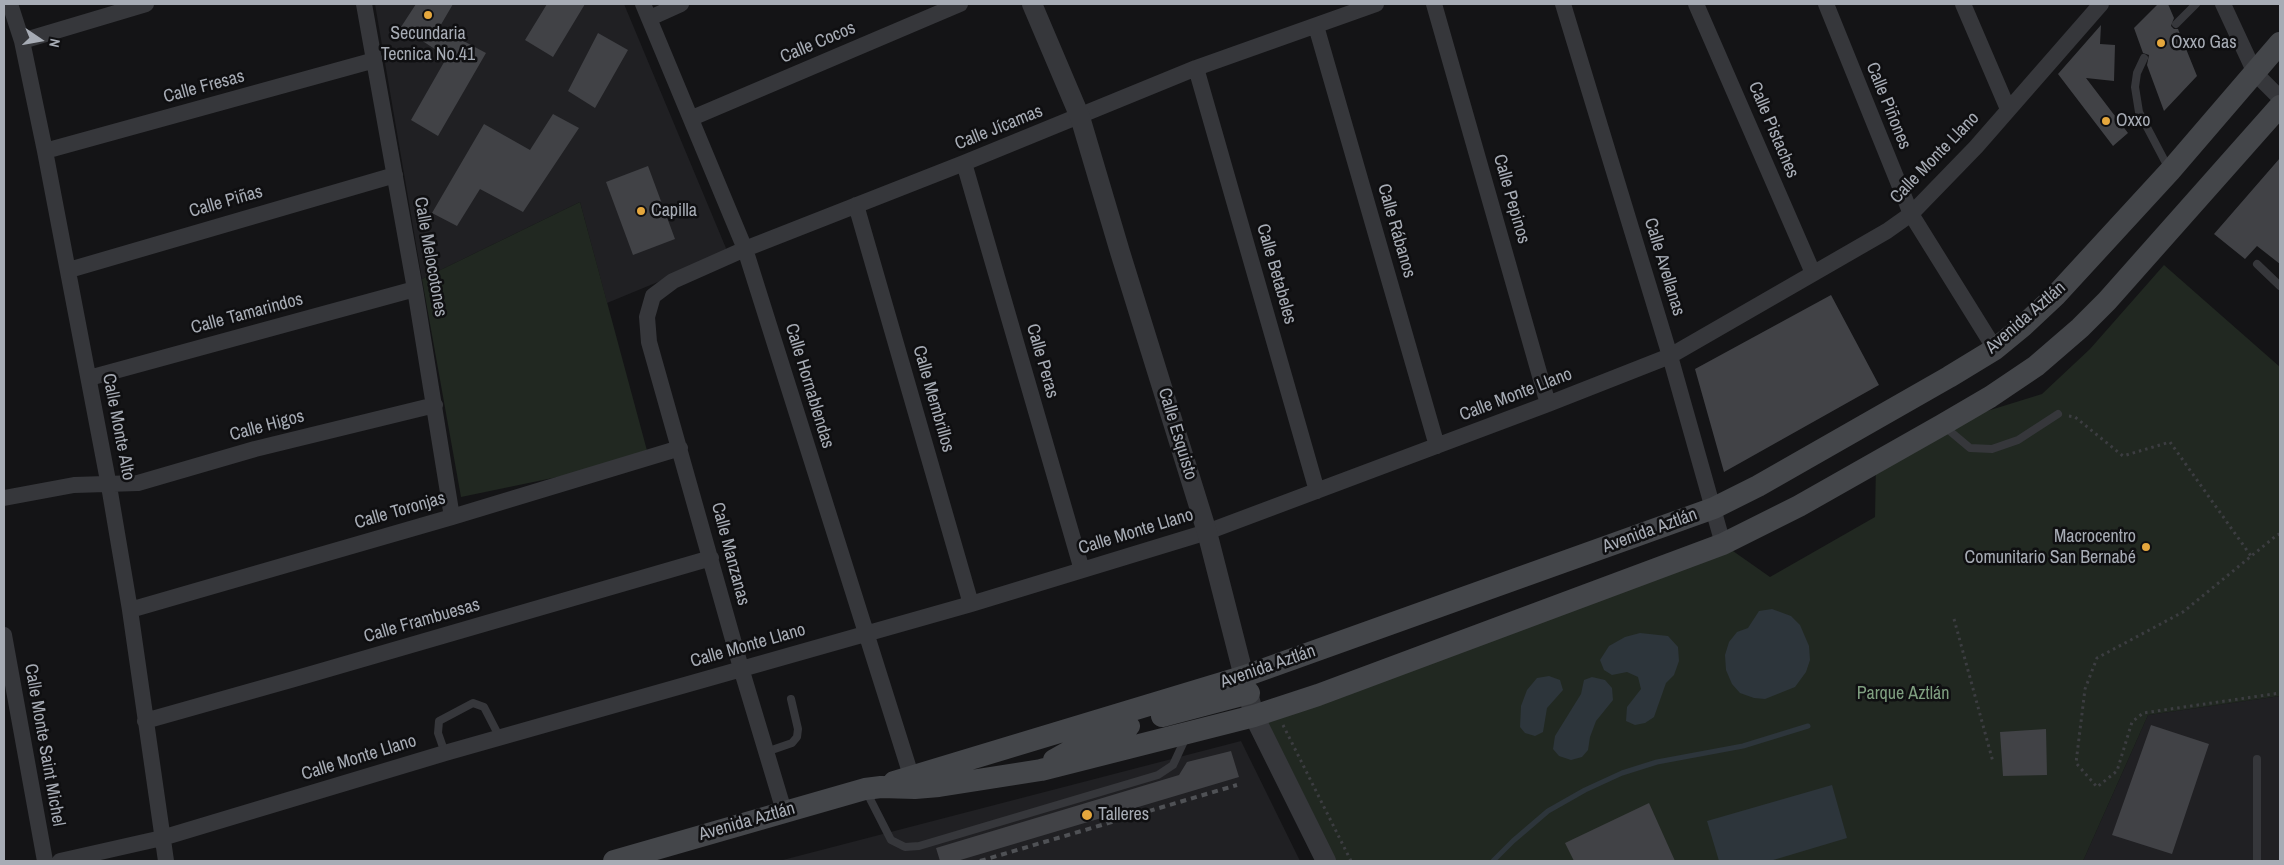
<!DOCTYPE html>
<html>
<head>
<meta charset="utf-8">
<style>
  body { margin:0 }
  #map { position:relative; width:2284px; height:865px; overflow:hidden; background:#141416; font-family:"Archivo Narrow",sans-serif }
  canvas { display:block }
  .frame { position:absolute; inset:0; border:5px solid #a7acb5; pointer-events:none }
  .north { position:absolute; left:15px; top:15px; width:50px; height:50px; -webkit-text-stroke:4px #0f0f11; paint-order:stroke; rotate:102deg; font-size:14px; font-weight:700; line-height:20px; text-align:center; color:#a7acb5 }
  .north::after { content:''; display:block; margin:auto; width:18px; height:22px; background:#a7acb5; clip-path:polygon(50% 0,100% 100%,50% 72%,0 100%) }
</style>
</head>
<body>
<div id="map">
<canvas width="2284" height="865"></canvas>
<div class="frame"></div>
<div class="north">N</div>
</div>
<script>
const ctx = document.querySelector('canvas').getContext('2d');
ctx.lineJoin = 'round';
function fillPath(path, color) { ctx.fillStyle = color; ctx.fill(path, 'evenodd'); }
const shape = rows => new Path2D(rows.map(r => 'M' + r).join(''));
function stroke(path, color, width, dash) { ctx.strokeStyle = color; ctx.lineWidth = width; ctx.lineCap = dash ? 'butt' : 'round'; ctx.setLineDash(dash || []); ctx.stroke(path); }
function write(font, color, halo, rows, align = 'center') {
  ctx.font = font + ' "Archivo Narrow",sans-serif'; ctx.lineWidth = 5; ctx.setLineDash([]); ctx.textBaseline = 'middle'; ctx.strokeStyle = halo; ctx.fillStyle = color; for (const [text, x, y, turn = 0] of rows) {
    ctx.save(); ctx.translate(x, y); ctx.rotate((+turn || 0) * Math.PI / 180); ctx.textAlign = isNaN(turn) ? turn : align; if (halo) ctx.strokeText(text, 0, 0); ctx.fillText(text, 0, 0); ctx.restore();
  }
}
fillPath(shape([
  [375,4,624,4,728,253,607,303,580,202,422,279],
  [2280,696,2280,861,2083,861,2148,715],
  [1241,741,1300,861,779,861]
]), '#202023');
fillPath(shape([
  [580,202,649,458,461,497,422,279],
  [2164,265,2280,367,2280,696,2148,715,2083,861,1326,861,1254,716,1723,544,1770,577,1875,517,1876,463,1942,425,2042,394,2090,349]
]), '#212821');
fillPath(shape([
  [1772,609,1791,616,1800,625,1809,646,1810,660,1806,672,1795,687,1765,699,1754,698,1740,693,1732,684,1726,670,1725,655,1729,642,1737,632,1748,628,1759,611],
  [1640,633,1668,636,1678,647,1679,661,1674,675,1666,683,1654,717,1645,723,1635,725,1626,721,1627,707,1641,689,1638,677,1627,672,1612,675,1604,670,1600,660,1609,646,1625,637],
  [1549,676,1560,680,1563,690,1547,708,1543,732,1535,736,1525,733,1520,727,1521,706,1527,690,1537,678],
  [1592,677,1605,680,1612,688,1613,700,1596,721,1590,737,1588,750,1582,757,1571,760,1559,756,1553,749,1555,736,1581,694,1584,680],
  [1832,785,1847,838,1770,861,1719,861,1707,821]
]), '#2d353b');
stroke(shape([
  [1493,861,1513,841,1548,811,1585,790,1622,773,1657,762,1743,746,1808,726]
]), '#2d353b', 5);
fillPath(shape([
  [416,4,453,4,439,28,486,53,438,136,411,120,447,57,401,27],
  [547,4,585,4,553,57,525,40],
  [2158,4,2168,4,2174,18,2171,26,2174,29,2178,29,2197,76,2164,111,2147,65,2149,55,2143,53,2134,28],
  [2101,25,2100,44,2115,45,2114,81,2086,78,2128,133,2113,146,2058,74],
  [598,33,628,50,595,108,568,91],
  [553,114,579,128,523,212,480,189,457,226,432,213,484,124,530,150],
  [2280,158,2280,264,2257,246,2245,259,2214,234],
  [648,166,675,239,633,255,606,182],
  [1831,295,1879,385,1724,472,1695,369],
  [2151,725,2209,744,2172,854,2112,835],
  [2046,729,2047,775,2003,776,2000,732],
  [1231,751,1239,777,957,861,940,861,936,848,1179,775,1187,762],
  [1649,803,1675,861,1574,861,1565,843]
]), '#414246');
stroke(shape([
  [2069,416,2075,417,2123,456,2170,442,2251,556],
  [2280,534,2277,535,2183,612,2097,658,2085,689,2076,763,2097,787,2117,771,2132,722,2143,713,2280,693],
  [1954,619,1993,762],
  [1283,725,1351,861]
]), '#3c3d41', 3, [2.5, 4]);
stroke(shape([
  [2176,24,2196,4],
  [2144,58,2137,73,2135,87,2139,112,2169,169],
  [2257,264,2280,286],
  [1945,427,1970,448,1992,449,2018,440,2058,414],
  [766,752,792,743,797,737,798,729,791,699],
  [445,753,438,733,439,721,473,703,484,707,500,738],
  [2257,759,2257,861],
  [866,791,891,840,905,847,919,846,1158,775,1173,765,1186,737]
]), '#36373b', 8);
stroke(shape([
  [10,4,22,41,45,151,109,486,130,610,166,861],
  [364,4,415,289,452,517],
  [643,4,745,249,915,788],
  [1434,4,1548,404],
  [1563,4,1670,356,1723,544],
  [1696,4,1813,273],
  [1826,4,1911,214,1995,349],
  [1963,4,2008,109],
  [2223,4,2255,73,2280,98],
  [650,18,681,4],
  [1316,26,1437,446],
  [22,41,146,4],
  [1196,68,1317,491],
  [692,118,960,4],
  [45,151,375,60],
  [964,163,1082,570],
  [856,205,971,604],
  [69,270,395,175],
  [89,378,415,289],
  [4,498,74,485,138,483,255,449,435,405],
  [130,610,452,517,680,448],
  [4,635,45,861],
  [145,721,294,679,711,558],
  [784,811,741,668,649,342,647,317,653,296,673,281,745,249,964,163,1196,68,1376,4],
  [60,861,162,838,445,753,971,604,1207,532,1548,404,1670,356,1887,231,1911,214,1976,147,2101,4]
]), '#36373b', 16);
stroke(shape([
  [1032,4,1080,117,1120,252,1207,532,1254,716,1326,861]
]), '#36373b', 20);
stroke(shape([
  [1162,716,1249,693],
  [1054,760,1086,742,1129,726],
  [894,782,1245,676,1714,508,1758,486,1949,377,1995,349,2023,326,2055,296,2170,171,2280,43],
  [614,861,865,789,881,787,915,788,939,786,1041,770,1254,716,1318,695,1723,544,1799,506,1942,425,1990,397,2036,366,2080,328,2107,301,2280,106]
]), '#44464a', 22);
stroke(shape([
  [980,861,1237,785]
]), '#4f5155', 4, [6, 5]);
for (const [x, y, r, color] of [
  [428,15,5,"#e5a73d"],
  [2161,43,5,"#e5a73d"],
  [2106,121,5,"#e5a73d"],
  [641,211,5,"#e5a73d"],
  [2146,547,5,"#e5a73d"],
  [1087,815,6,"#e5a73d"]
]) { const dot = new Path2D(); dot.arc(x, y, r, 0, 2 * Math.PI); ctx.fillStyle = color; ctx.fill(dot); stroke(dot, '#0f0f11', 2); }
write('18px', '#a7acb5', '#0f0f11', [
  ["Secundaria",428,34,"center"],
  ["Tecnica No.41",428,55,"center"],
  ["Oxxo Gas",2171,43],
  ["Oxxo",2116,121],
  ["Capilla",651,211],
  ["Macrocentro",2136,537,"right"],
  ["Comunitario San Bernabé",2136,558,"right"],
  ["Talleres",1098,815]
], 'left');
write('18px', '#a7acb5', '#0f0f11', [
  ["Calle Cocos",818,43,-23],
  ["Calle Fresas",204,87,-15],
  ["Calle Piñones",1888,106,68],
  ["Calle Jícamas",999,128,-22],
  ["Calle Pistaches",1773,130,67],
  ["Calle Monte Llano",1935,158,-46],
  ["Calle Pepinos",1511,199,74],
  ["Calle Piñas",226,202,-16],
  ["Calle Rábanos",1396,231,74],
  ["Calle Melocotones",430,257,80],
  ["Calle Avellanas",1664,267,73],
  ["Calle Betabeles",1276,274,74],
  ["Calle Tamarindos",247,314,-15],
  ["Avenida Aztlán",2026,318,-41],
  ["Calle Peras",1042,361,74],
  ["Calle Hornablendas",809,386,73],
  ["Calle Monte Llano",1516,395,-21],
  ["Calle Membrillos",933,399,74],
  ["Calle Higos",267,426,-15],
  ["Calle Monte Alto",118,427,79],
  ["Calle Esquisto",1177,434,73],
  ["Calle Toronjas",400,511,-16],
  ["Avenida Aztlán",1650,531,-20],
  ["Calle Monte Llano",1136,532,-17],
  ["Calle Manzanas",730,554,75],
  ["Calle Frambuesas",422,621,-16],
  ["Calle Monte Llano",748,646,-16],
  ["Avenida Aztlán",1268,667,-19],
  ["Calle Monte Saint Michel",44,745,80],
  ["Calle Monte Llano",359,758,-17],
  ["Avenida Aztlán",747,822,-16]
]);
write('18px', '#7f9f80', '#0f0f11', [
  ["Parque Aztlán",1903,694]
]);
</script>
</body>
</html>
